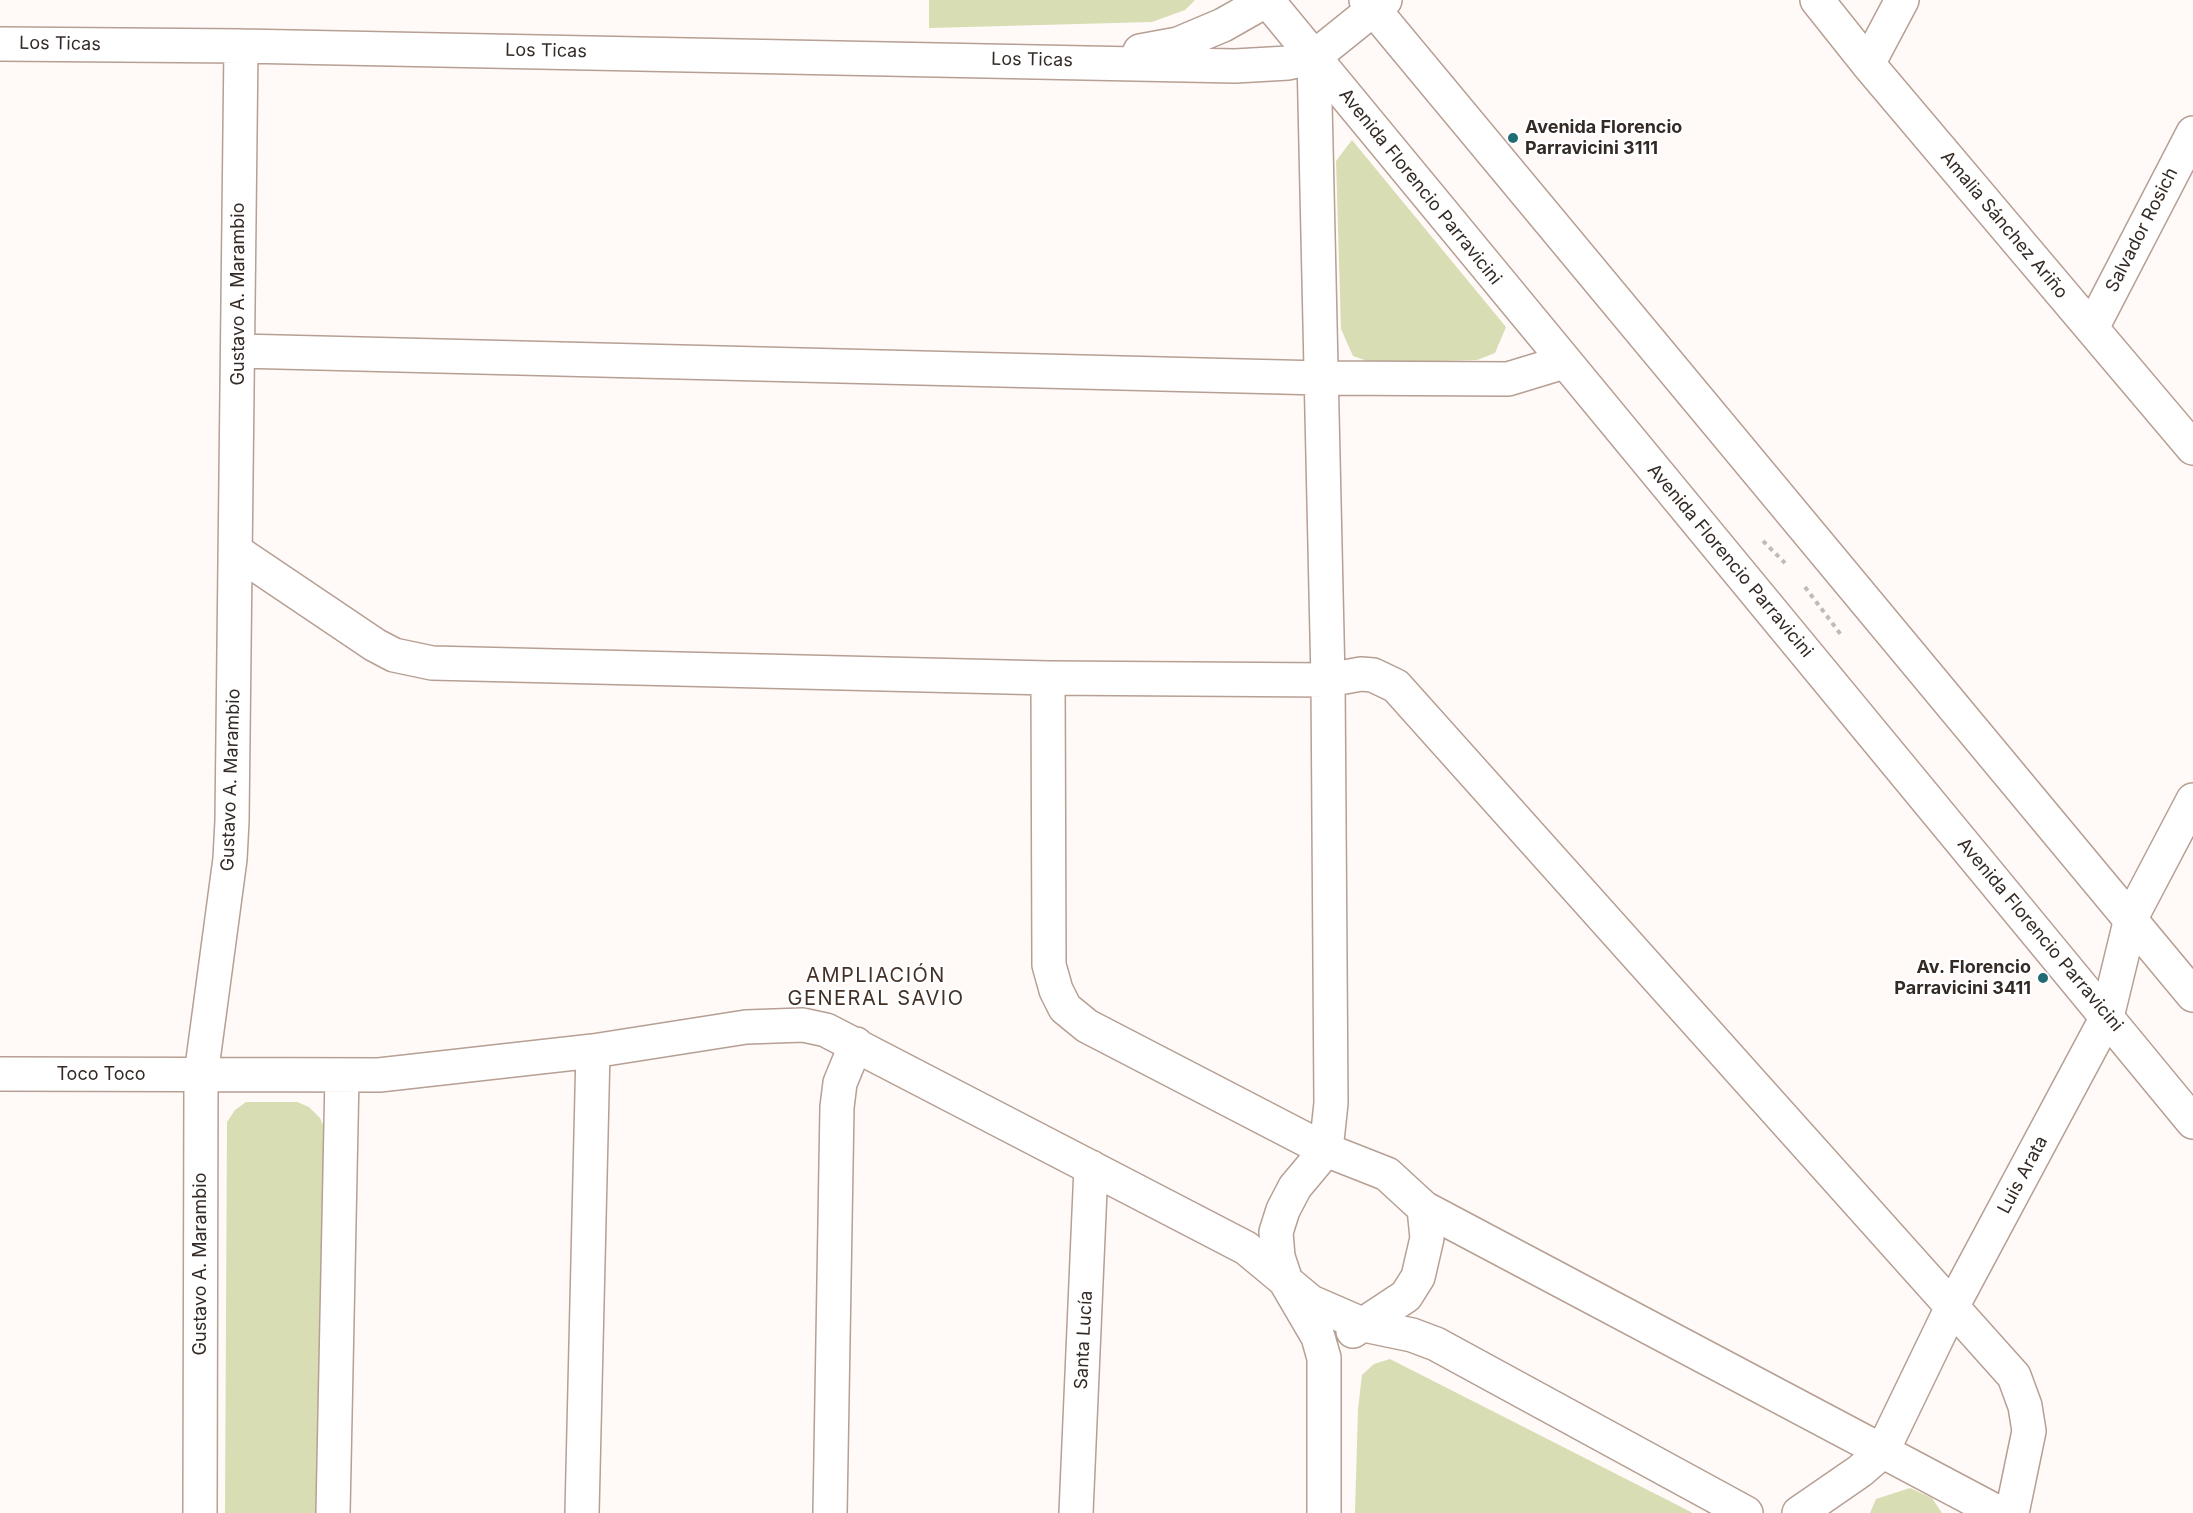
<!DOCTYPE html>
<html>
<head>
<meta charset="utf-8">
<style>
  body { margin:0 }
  canvas { display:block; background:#fff9f7 }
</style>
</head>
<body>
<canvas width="2193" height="1513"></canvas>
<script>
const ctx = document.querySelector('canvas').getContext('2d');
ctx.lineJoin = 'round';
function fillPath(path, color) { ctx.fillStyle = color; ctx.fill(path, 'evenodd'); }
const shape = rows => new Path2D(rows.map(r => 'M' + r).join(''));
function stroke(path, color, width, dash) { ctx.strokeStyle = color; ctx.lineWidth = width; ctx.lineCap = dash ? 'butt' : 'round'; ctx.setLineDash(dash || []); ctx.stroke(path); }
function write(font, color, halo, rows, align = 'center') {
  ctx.font = font + ' Inter,sans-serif'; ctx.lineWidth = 4.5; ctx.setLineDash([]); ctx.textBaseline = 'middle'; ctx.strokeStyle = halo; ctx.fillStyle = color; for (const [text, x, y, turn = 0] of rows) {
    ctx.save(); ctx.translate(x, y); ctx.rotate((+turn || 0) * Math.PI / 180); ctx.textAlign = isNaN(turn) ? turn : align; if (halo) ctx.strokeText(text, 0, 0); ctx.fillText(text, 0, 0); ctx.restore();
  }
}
fillPath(shape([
  [929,0,1195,0,1185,10,1152,22,929,28],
  [1352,140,1506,327,1495,353,1477,360,1373,363,1353,356,1341,329,1336,161],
  [246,1102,297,1102,309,1107,320,1118,326,1131,316,1513,225,1513,227,1122,235,1110],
  [1390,1359,1691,1512,1692,1513,1355,1513,1358,1409,1362,1375,1374,1364],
  [1910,1488,1932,1498,1942,1513,1870,1513,1876,1499]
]), '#d9ddb4');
const minor = shape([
  [1817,0,1868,64,2193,448],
  [0,44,241,46,1235,66,1288,63,1314,57,1385,0],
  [1140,51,1178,44,1223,25,1267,0],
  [1314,57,1328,680,1331,1103,1326,1150,1295,1187,1283,1210,1276,1232,1278,1257,1287,1284,1318,1337,1324,1358,1324,1513],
  [1868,64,1902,0],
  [2092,328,2193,133],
  [239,351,1322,378,1508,379,1564,362],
  [237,552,375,645,394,655,432,663,1048,678,1328,680,1361,674,1373,675,1396,686,2014,1376,2025,1406,2029,1431,2012,1513],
  [1048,678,1049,965,1056,990,1065,1008,1087,1026,1326,1150,1387,1174,1424,1208,1999,1513],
  [0,1074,379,1075,593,1051,746,1027,803,1025,826,1030,1246,1248,1311,1302,1364,1325,1412,1335,1436,1344,1746,1513],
  [1353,1331,1406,1296,1418,1277,1427,1238,1424,1208],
  [200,1513,201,1075,230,859,232,821,241,46],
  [333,1513,342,1076],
  [582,1513,593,1051],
  [830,1513,837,1107,840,1083,856,1044],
  [1076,1513,1091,1167],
  [1799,1513,1860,1471,1882,1452,1953,1305,2107,1017,2131,918,2193,800]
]);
const major = shape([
  [1267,0,2193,1122],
  [1366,0,2193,995]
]);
stroke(minor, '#b69f93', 36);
stroke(major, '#b69f93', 36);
stroke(shape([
  [1763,541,1785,563],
  [1805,587,1842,636]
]), '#c1bab7', 4, [4.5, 4.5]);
stroke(minor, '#fff', 33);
stroke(major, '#fff', 33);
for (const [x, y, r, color] of [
  [1513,138,6,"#216b74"],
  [2043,978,6,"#216b74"]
]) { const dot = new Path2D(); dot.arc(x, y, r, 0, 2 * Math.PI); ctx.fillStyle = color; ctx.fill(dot); stroke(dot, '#fff', 2); }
write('18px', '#332a25', '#fff', [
  ["Los Ticas",60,44,1],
  ["Los Ticas",546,51,1],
  ["Los Ticas",1032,60,1],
  ["Avenida Florencio Parravicini",1420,187,51],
  ["Amalia Sánchez Ariño",2004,225,50],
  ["Salvador Rosich",2142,230,-63],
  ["Gustavo A. Marambio",239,294,-90],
  ["Avenida Florencio Parravicini",1730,561,50],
  ["Gustavo A. Marambio",231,780,-88],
  ["Avenida Florencio Parravicini",2040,935,50],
  ["Toco Toco",101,1075],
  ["Luis Arata",2023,1175,-62],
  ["Gustavo A. Marambio",201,1264,-90],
  ["Santa Lucía",1084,1340,-87]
]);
write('bold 18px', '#332a25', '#fff', [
  ["Avenida Florencio",1525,128],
  ["Parravicini 3111",1525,149],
  ["Av. Florencio",2031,968,"right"],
  ["Parravicini 3411",2031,989,"right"]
], 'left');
ctx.letterSpacing = '1.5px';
write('20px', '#433026', '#fff', [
  ["AMPLIACIÓN",876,976],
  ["GENERAL SAVIO",876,999]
]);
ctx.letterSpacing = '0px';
</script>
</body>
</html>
